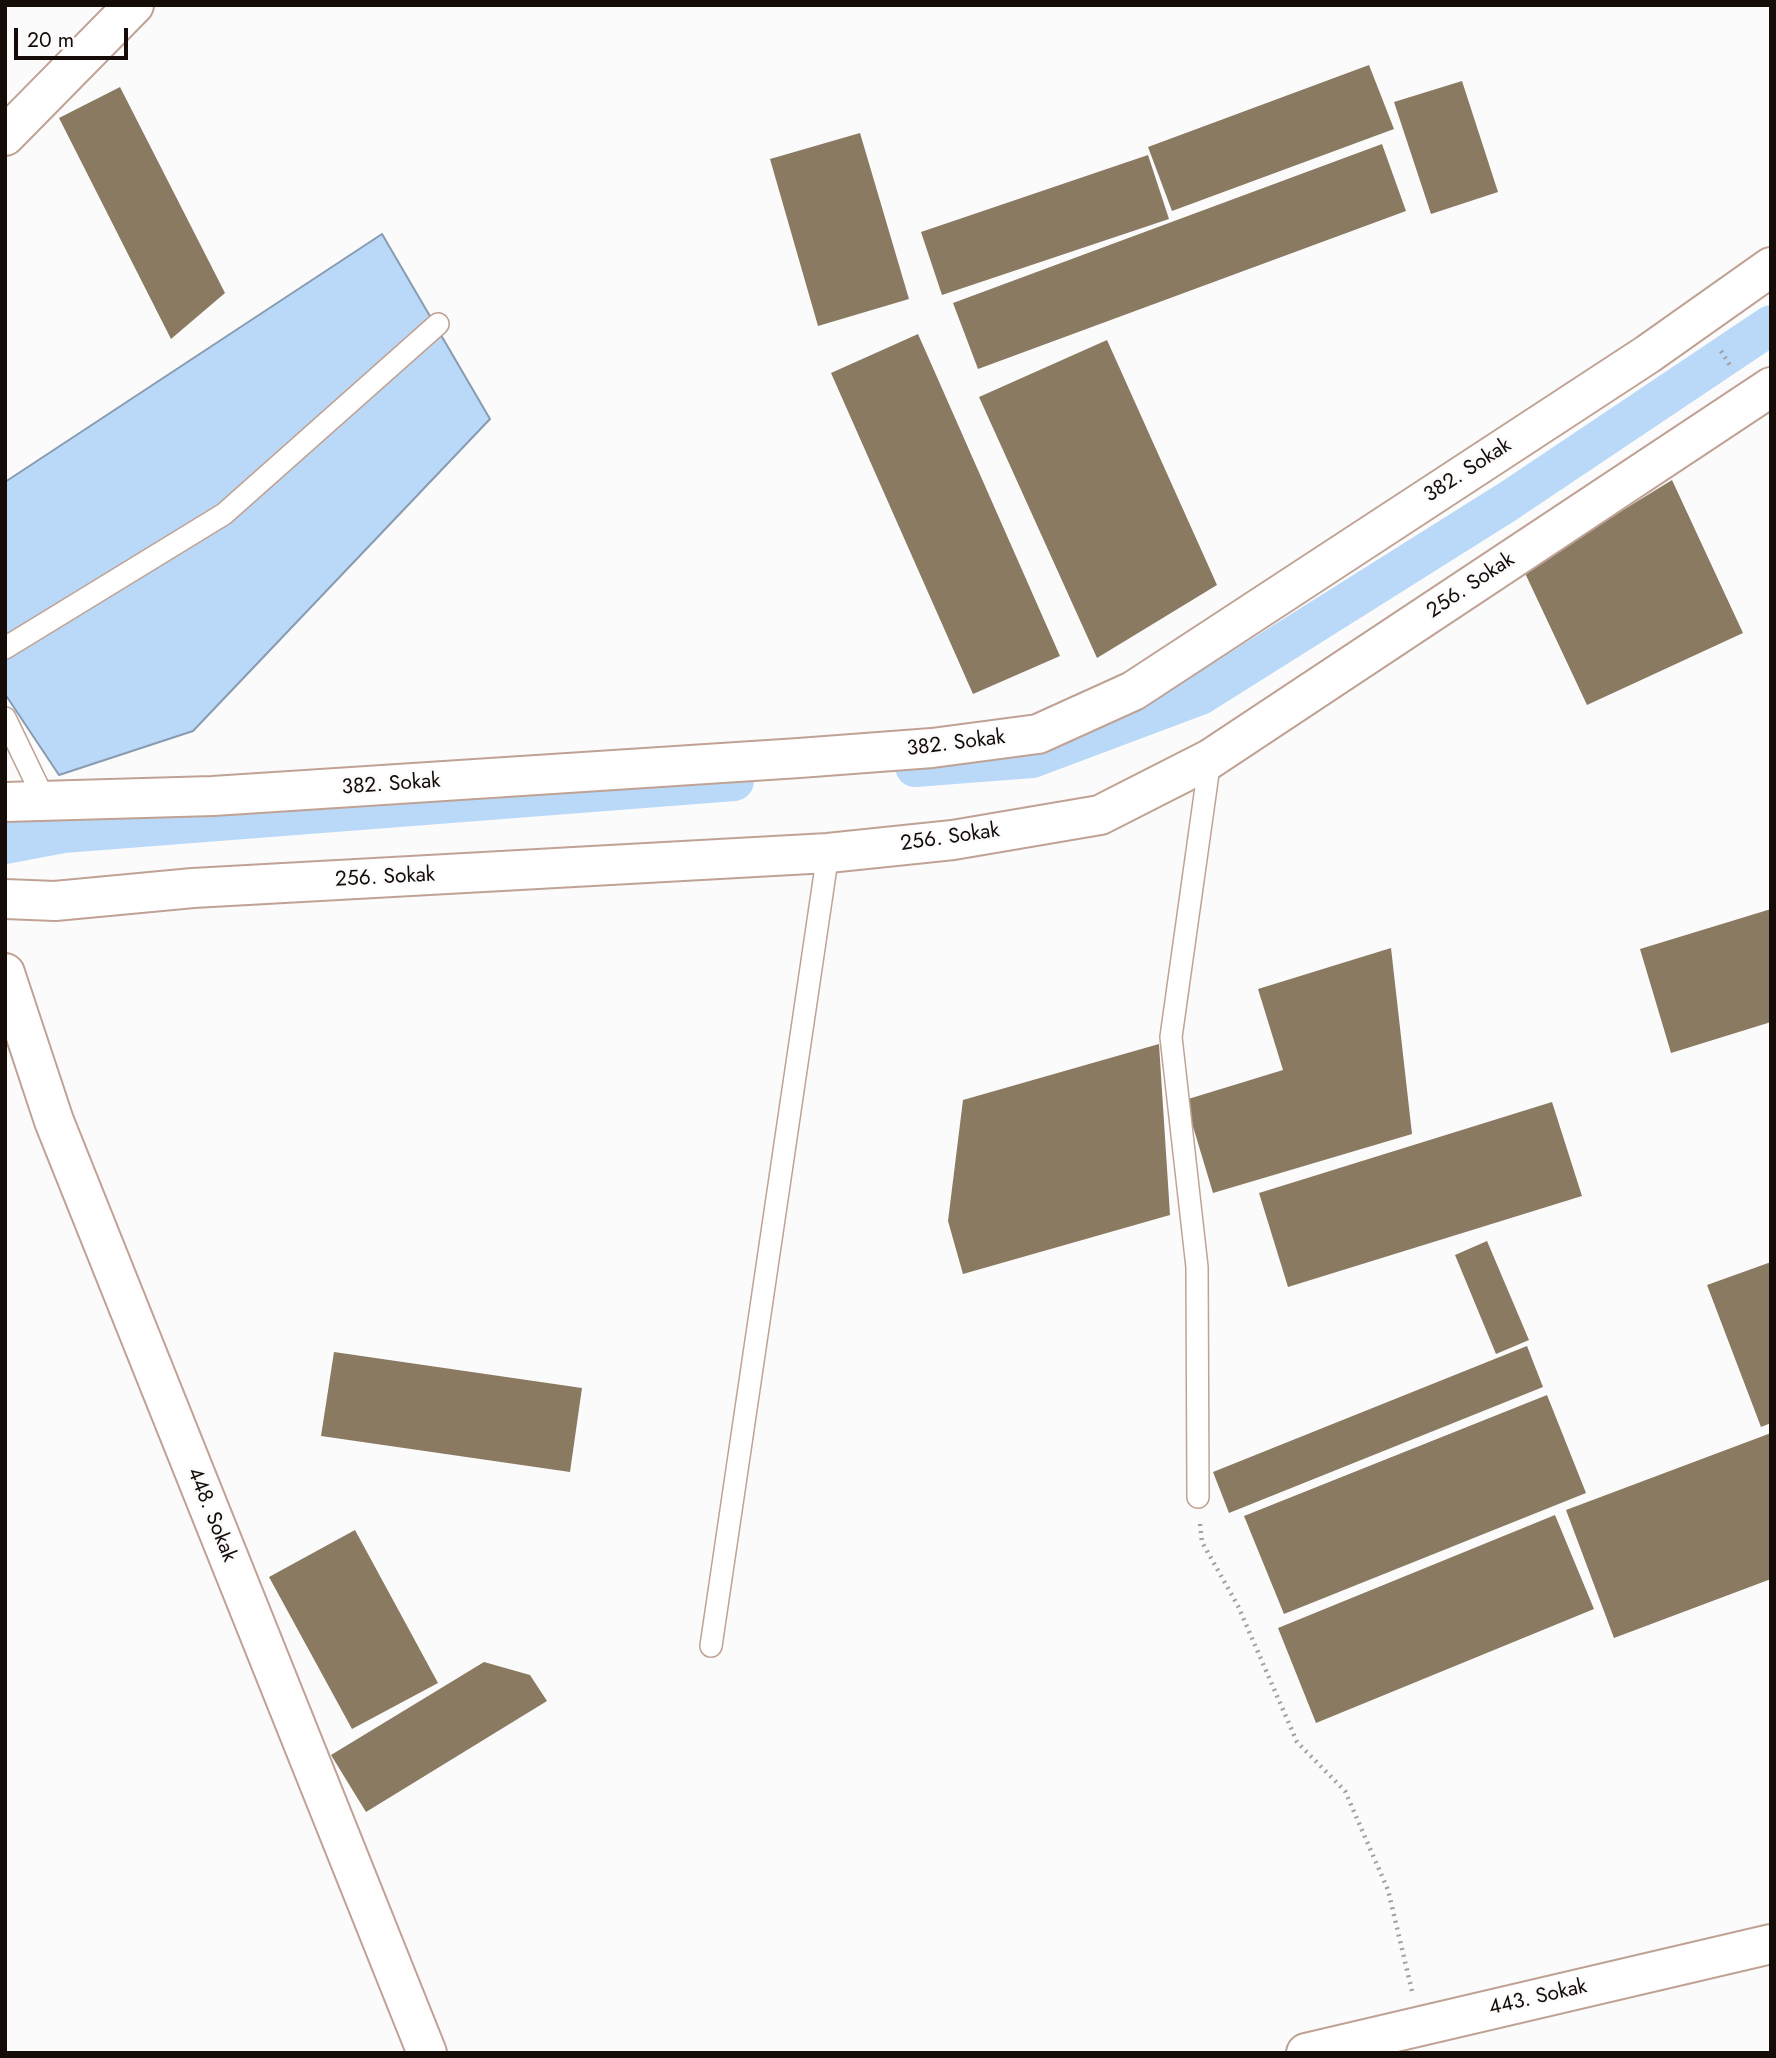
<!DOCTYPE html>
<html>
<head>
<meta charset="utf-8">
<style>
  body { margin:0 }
  #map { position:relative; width:1776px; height:2058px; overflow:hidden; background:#fbfbfb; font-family:Jost,sans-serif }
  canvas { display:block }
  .frame { position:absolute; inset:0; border:7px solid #150b07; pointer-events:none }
  .scale { position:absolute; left:14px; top:28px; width:114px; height:32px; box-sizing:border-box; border:4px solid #150b07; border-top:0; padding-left:9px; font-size:21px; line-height:24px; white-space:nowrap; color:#150b07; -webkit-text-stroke:5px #fbfbfb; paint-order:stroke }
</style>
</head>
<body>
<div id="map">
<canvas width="1776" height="2058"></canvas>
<div class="frame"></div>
<div class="scale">20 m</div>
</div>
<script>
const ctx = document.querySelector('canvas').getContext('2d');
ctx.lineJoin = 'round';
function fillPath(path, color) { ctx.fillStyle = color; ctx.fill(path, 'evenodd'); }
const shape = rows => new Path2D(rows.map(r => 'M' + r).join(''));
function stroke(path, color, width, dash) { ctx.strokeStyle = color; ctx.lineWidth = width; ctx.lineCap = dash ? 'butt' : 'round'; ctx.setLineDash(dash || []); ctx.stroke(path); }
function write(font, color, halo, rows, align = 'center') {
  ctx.font = font + ' Jost,sans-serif'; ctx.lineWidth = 5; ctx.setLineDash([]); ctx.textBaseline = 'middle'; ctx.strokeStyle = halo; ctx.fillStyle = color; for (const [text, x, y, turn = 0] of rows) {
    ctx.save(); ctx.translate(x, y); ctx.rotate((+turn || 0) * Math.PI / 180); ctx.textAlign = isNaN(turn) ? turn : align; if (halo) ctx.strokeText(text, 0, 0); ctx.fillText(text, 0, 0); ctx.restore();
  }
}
const water = shape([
  [382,234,490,419,193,731,59,775,5,694,5,482,382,234]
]);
fillPath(water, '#bad9f8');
stroke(water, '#889bb0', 2);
stroke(shape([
  [915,767,1032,758,1200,695,1507,502,1771,325],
  [5,844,63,833,734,781]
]), '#bad9f8', 40);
fillPath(shape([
  [1369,65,1394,129,1172,211,1148,147],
  [1462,81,1498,192,1431,214,1394,102],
  [120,87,225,293,171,339,59,118],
  [860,133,909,299,818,326,770,159],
  [1382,144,1406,211,978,369,953,303],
  [1148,155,1169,219,942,295,921,232],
  [918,334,1060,656,973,694,831,373],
  [1107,340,1217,585,1097,658,979,397],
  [1672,480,1743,633,1587,705,1524,571],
  [1771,909,1771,1022,1671,1053,1640,949],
  [1391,948,1412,1134,1213,1193,1185,1100,1283,1070,1258,989],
  [1159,1044,1170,1215,963,1274,948,1221,963,1100],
  [1552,1102,1582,1196,1288,1287,1259,1193],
  [1487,1241,1529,1340,1496,1354,1455,1255],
  [1771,1262,1771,1423,1761,1427,1707,1285],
  [1527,1346,1543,1387,1229,1513,1213,1472],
  [334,1352,582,1388,570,1472,321,1436],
  [1547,1395,1586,1493,1284,1614,1244,1516],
  [1771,1433,1771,1579,1614,1638,1566,1510],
  [1555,1515,1594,1609,1316,1723,1278,1628],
  [355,1530,438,1683,352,1729,269,1577],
  [484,1662,530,1675,547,1701,366,1812,331,1755]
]), '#8b7a62');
const lane = shape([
  [5,648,224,514,438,324],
  [5,718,45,801],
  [1198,1497,1197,1267,1171,1037,1210,759],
  [711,1646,828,853]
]);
const street = shape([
  [5,136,134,5],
  [5,802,213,796,799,758,932,748,1038,734,1133,691,1648,354,1771,267],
  [5,899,55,901,193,888,828,853,953,840,1100,815,1210,759,1771,387],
  [5,973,54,1121,427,2053],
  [1306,2053,1771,1944]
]);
stroke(lane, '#c0a295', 24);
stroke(street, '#c0a295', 42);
stroke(shape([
  [1721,351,1731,367],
  [1200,1524,1202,1542,1238,1606,1297,1742,1345,1791,1388,1890,1412,1991]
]), '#a3a09e', 4.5, [2, 5]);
stroke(lane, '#fff', 21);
stroke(street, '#fff', 38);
write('21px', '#150b07', '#fbfbfb', [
  ["382. Sokak",1468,471,-33],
  ["256. Sokak",1471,586,-34],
  ["382. Sokak",956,744,-7],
  ["382. Sokak",391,785,-4],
  ["256. Sokak",950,838,-8],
  ["256. Sokak",385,878,-3],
  ["448. Sokak",211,1515,68],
  ["443. Sokak",1538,1998,-13]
]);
</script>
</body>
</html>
